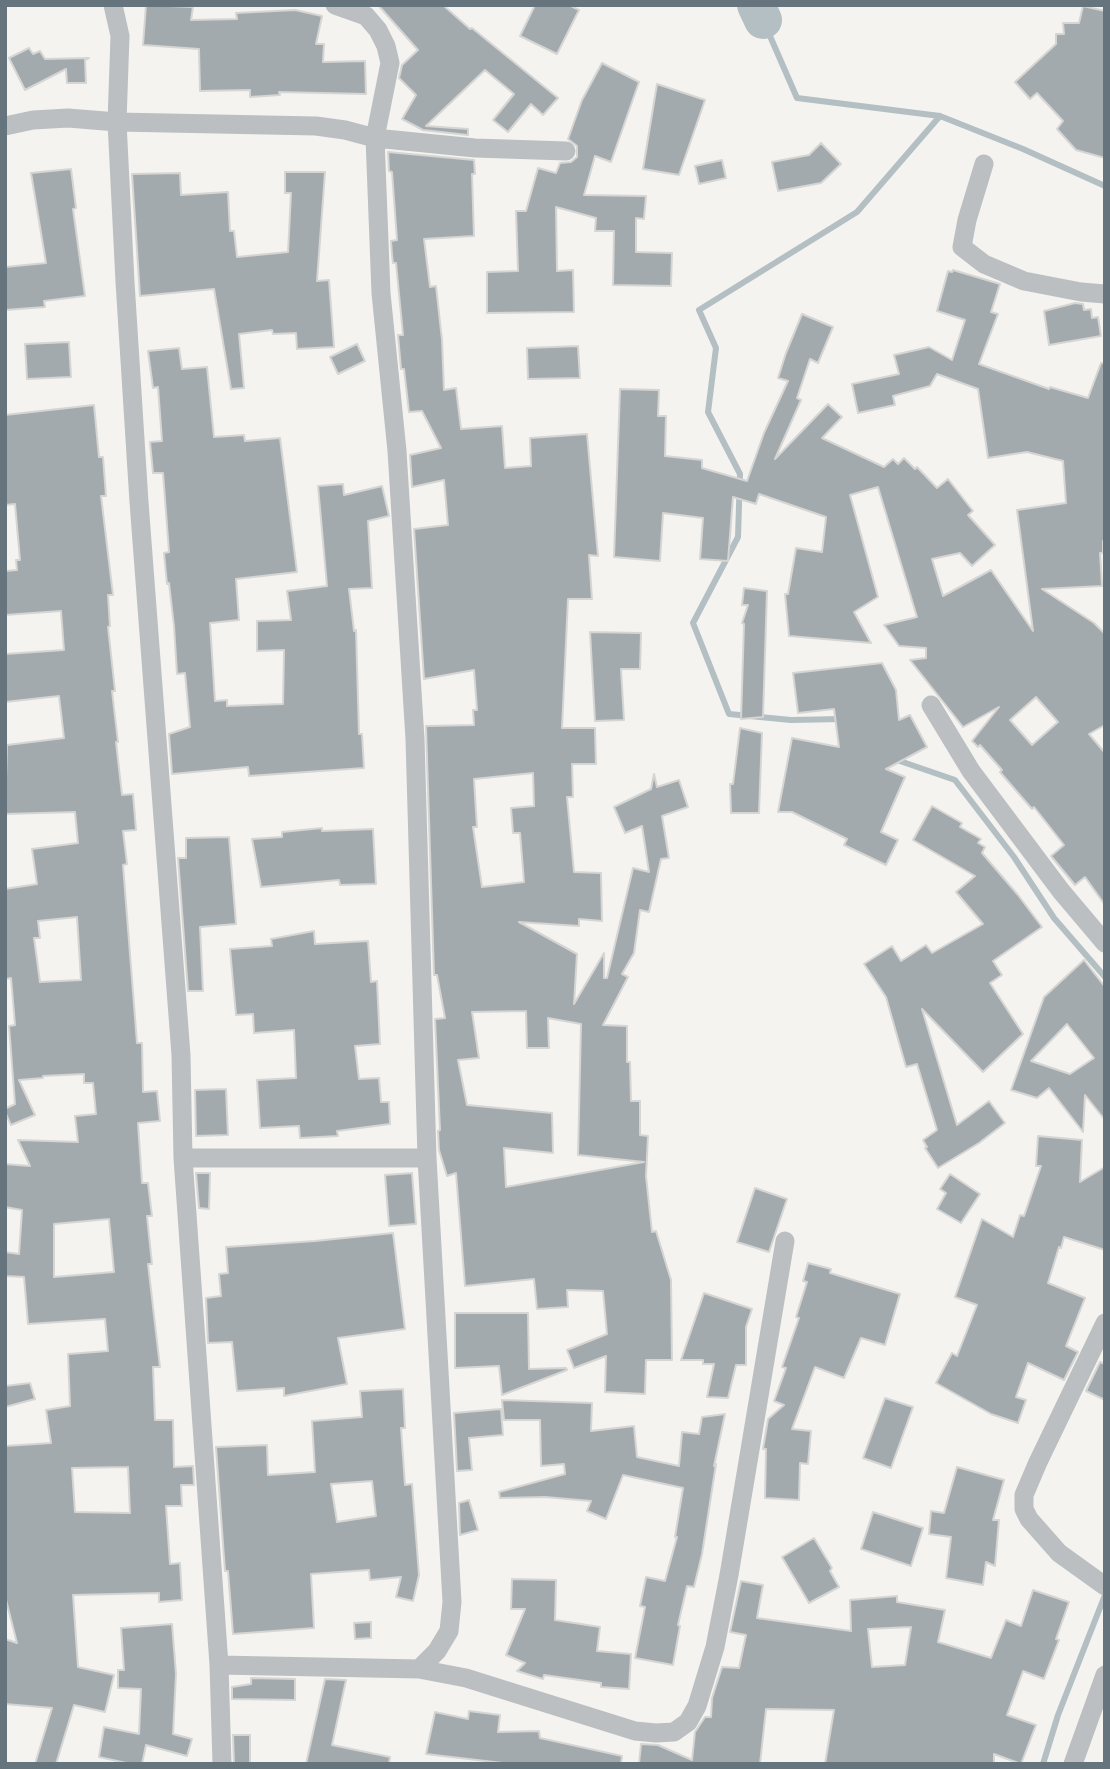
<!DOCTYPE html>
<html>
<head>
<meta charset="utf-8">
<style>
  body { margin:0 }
  #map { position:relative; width:1110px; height:1769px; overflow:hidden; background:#f4f3f0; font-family:"IBM Plex Sans",sans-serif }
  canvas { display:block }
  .frame { position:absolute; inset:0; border:7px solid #66757d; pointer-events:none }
</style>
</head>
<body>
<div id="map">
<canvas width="1110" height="1769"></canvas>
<div class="frame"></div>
</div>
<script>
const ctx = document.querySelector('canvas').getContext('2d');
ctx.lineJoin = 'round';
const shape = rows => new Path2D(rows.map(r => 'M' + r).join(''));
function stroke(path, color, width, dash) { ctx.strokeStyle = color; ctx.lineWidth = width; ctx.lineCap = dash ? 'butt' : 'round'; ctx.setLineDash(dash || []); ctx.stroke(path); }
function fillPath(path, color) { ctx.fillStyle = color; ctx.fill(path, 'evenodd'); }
stroke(shape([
  [763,20,797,98,940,116,1023,149,1105,186],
  [842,719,791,720,729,714,693,623,738,537,740,474,708,412,716,348,699,310,857,212,940,116],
  [894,759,955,780,1014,857,1054,918,1105,977],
  [1043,1764,1058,1715,1105,1595]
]), '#b3bfc2', 6);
stroke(shape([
  [756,5,763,20]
]), '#b3bfc2', 38);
const building = shape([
  [146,5,193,7,191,20,237,19,236,13,295,10,322,16,316,44,324,44,323,62,365,61,366,94,279,92,280,95,250,97,250,90,200,91,199,49,143,45,146,5],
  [378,5,443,5,470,29,472,28,558,98,543,115,531,104,508,132,493,120,514,94,485,70,426,126,468,129,468,135,423,130,402,119,416,95,399,78,402,65,418,50,378,5],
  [535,5,569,5,579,10,557,54,520,36,535,5],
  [1083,6,1105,11,1105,158,1076,150,1057,129,1063,121,1037,93,1030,99,1015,82,1056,44,1056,34,1064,34,1063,23,1079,23,1083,6],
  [29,48,33,54,40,51,45,59,89,58,85,60,86,83,67,83,66,69,25,90,9,58,29,48],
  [602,63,639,82,611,162,595,156,584,195,646,196,644,219,636,218,636,252,672,253,671,286,613,285,614,231,595,231,596,218,556,207,557,271,573,270,574,312,487,313,487,272,518,271,516,211,526,211,538,168,556,173,560,163,571,162,577,157,577,146,568,139,582,100,602,63],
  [657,84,705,100,679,175,643,169,657,84],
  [821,143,841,164,821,183,778,191,772,162,809,155,821,143],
  [388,152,474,160,475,174,472,174,474,236,424,239,430,287,436,286,442,340,444,390,456,388,461,429,502,426,505,468,531,466,530,438,587,434,598,556,589,555,592,599,568,599,562,728,595,728,596,764,572,764,573,797,567,797,574,872,601,873,602,921,579,919,579,926,519,922,577,954,574,1004,604,953,604,978,607,978,633,868,649,872,642,826,625,833,614,807,651,789,654,774,657,787,679,780,688,807,662,816,669,858,661,859,649,912,640,910,634,953,622,974,628,977,603,1025,627,1026,627,1062,630,1062,631,1101,640,1101,640,1135,648,1136,646,1176,652,1232,656,1231,671,1280,672,1360,646,1360,645,1394,605,1392,606,1356,574,1368,567,1350,607,1334,603,1291,567,1290,568,1307,537,1309,534,1279,465,1286,456,1173,447,1176,439,1150,438,1131,440,1130,435,1019,445,1018,437,975,434,975,426,726,474,725,473,710,477,710,474,670,424,679,414,529,448,525,444,480,412,487,410,455,441,448,422,411,409,412,404,369,401,369,398,335,403,335,396,263,393,263,392,255,391,241,397,240,392,172,389,171,388,152],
  [533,773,534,806,511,808,513,833,520,833,524,882,482,887,473,827,477,827,474,779,533,773],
  [526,1011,527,1048,549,1048,548,1018,581,1024,578,1155,644,1162,506,1187,504,1148,553,1153,552,1113,467,1105,458,1060,479,1058,472,1012,526,1011],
  [722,160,726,178,699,184,695,166,722,160],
  [71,169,76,208,73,209,85,296,44,301,45,307,5,310,5,267,46,263,31,173,71,169],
  [285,172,325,172,317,281,329,280,334,347,297,349,296,333,273,334,272,330,239,334,244,388,231,389,214,289,140,296,132,174,180,173,181,195,228,192,230,231,234,231,237,257,288,252,291,193,285,193,285,172],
  [953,270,1000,284,991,312,998,314,979,364,1049,389,1050,387,1088,398,1101,363,1105,363,1105,541,1103,541,1103,553,1100,553,1102,586,1042,589,1094,623,1105,634,1105,725,1089,734,1105,753,1105,905,1085,877,1075,885,1051,856,1064,845,1034,807,1032,809,1000,772,1002,770,980,745,978,747,972,741,999,707,963,727,910,660,926,658,926,648,899,646,884,625,917,617,878,487,850,495,878,597,854,612,871,643,789,636,785,594,788,594,796,548,822,552,826,517,759,494,756,504,733,497,728,561,700,559,703,518,663,513,660,561,614,557,620,389,659,390,658,416,666,416,665,456,702,460,702,468,747,481,764,433,788,381,778,378,786,353,802,314,833,327,818,363,810,359,797,398,801,400,775,459,828,404,842,417,822,438,884,467,893,459,898,464,904,458,915,469,917,467,937,488,948,479,973,511,968,515,995,545,972,566,960,553,932,559,943,596,991,570,1033,631,1017,510,1066,503,1063,461,1027,452,988,458,978,389,937,374,930,386,893,396,895,405,858,413,852,384,899,374,894,355,929,347,952,360,965,320,937,311,948,271,952,272,953,270],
  [1036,697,1058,722,1032,745,1010,720,1036,697],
  [1075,303,1083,304,1084,310,1091,309,1092,318,1098,317,1101,336,1049,345,1044,311,1075,303],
  [69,342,71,377,27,379,25,344,69,342],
  [357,344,365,361,338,374,330,357,357,344],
  [578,346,580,378,528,379,527,348,578,346],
  [179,348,182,369,207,367,214,437,244,435,245,441,280,438,297,572,236,579,239,620,210,623,215,701,227,700,227,706,283,704,284,650,257,651,257,621,291,620,287,591,327,586,318,486,343,484,344,495,382,486,389,516,368,521,372,588,349,589,354,631,356,630,359,734,362,734,364,768,249,776,248,767,172,774,169,734,190,727,185,673,177,674,174,626,169,583,167,584,164,553,169,552,163,473,153,473,150,442,162,441,158,387,153,388,148,351,179,348],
  [94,405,99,457,103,457,106,496,101,496,113,595,108,595,110,626,108,627,115,691,112,691,118,742,116,742,122,795,133,794,136,830,123,831,127,864,123,865,137,1043,142,1043,143,1092,157,1091,160,1121,138,1123,142,1183,148,1183,152,1216,147,1216,152,1264,148,1264,160,1367,153,1367,155,1420,173,1420,174,1467,193,1466,194,1485,181,1485,182,1506,166,1506,170,1564,180,1563,182,1600,159,1602,159,1593,73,1595,78,1667,114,1675,105,1712,74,1705,56,1764,35,1764,52,1708,5,1704,5,1639,17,1643,5,1596,5,1446,51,1443,46,1410,70,1406,68,1354,108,1351,105,1319,28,1324,24,1277,5,1276,5,1252,19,1254,22,1210,5,1207,5,1164,30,1166,18,1140,78,1142,75,1116,96,1114,93,1083,84,1083,84,1074,43,1076,43,1078,19,1080,35,1115,11,1125,5,1112,5,1109,15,1104,9,1026,15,1025,11,978,5,979,5,889,37,884,32,849,78,843,75,812,5,814,7,745,64,738,59,696,5,702,5,654,64,650,61,611,5,615,5,571,17,570,16,560,20,560,15,504,5,505,5,415,94,405],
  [77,917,81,980,40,982,34,938,40,938,38,921,77,917],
  [109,1219,114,1272,54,1277,54,1224,109,1219],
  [128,1467,130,1513,75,1512,72,1468,128,1467],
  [744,588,767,591,763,717,741,719,744,624,742,623,748,605,742,605,744,588],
  [590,632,641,633,640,669,621,669,624,720,595,721,590,632],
  [882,663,896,690,899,720,910,715,927,747,886,769,905,777,881,832,898,840,886,865,844,845,847,839,792,812,778,812,792,738,839,747,834,709,798,713,793,673,882,663],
  [740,728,762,733,759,813,731,813,730,784,733,784,740,728],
  [932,806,962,823,960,827,981,839,978,843,985,847,982,853,1018,895,1042,927,993,961,1002,975,990,983,1023,1034,983,1072,922,1009,957,1125,989,1101,1005,1123,979,1143,938,1168,925,1148,927,1147,923,1140,937,1130,917,1064,906,1067,886,997,864,964,892,946,901,961,926,945,932,953,983,924,956,892,975,876,913,840,932,806],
  [322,828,322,831,373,829,376,884,340,885,339,880,261,887,252,839,282,837,282,832,322,828],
  [229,837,236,924,200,927,203,991,188,991,178,858,186,858,186,838,229,837],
  [314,931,315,944,368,941,371,982,377,981,380,1044,355,1046,359,1079,379,1078,381,1102,389,1102,390,1124,337,1131,338,1136,300,1138,299,1126,260,1128,257,1080,296,1078,294,1030,254,1033,253,1014,236,1015,230,949,272,946,271,939,314,931],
  [1084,960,1105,987,1105,1120,1085,1095,1083,1132,1049,1088,1037,1098,1011,1090,1044,997,1084,960],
  [1067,1024,1094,1058,1070,1074,1031,1061,1067,1024],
  [226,1089,228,1135,196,1136,195,1090,226,1089],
  [1038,1136,1082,1140,1080,1182,1105,1167,1105,1250,1064,1237,1061,1248,1059,1247,1048,1283,1085,1298,1066,1346,1078,1352,1064,1380,1028,1363,1016,1397,1026,1400,1018,1423,991,1414,936,1383,952,1353,957,1356,977,1305,955,1297,982,1219,1013,1237,1020,1215,1024,1216,1041,1166,1036,1166,1038,1136],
  [196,1173,210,1173,209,1209,199,1208,196,1173],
  [412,1173,416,1224,389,1226,385,1175,412,1173],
  [950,1174,980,1194,961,1223,937,1209,946,1193,940,1189,950,1174],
  [755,1188,787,1199,769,1252,737,1242,755,1188],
  [393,1233,405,1329,338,1338,347,1384,284,1396,284,1388,237,1391,232,1342,208,1343,206,1298,221,1296,219,1274,228,1273,226,1247,315,1241,393,1233],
  [808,1263,831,1269,830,1273,900,1294,885,1345,861,1338,844,1378,815,1367,792,1429,811,1431,808,1464,800,1463,799,1500,765,1498,766,1449,763,1449,768,1419,784,1405,774,1401,786,1368,782,1367,799,1318,796,1317,807,1282,803,1281,808,1263],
  [704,1293,752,1309,746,1327,746,1365,736,1365,728,1398,707,1397,714,1364,703,1364,703,1360,681,1360,704,1293],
  [455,1313,528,1313,529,1369,566,1368,567,1370,502,1395,499,1366,455,1368,455,1313],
  [1100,1362,1105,1364,1105,1400,1086,1391,1100,1362],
  [30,1383,35,1399,5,1407,5,1386,30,1383],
  [403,1389,405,1428,401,1428,405,1485,412,1484,419,1575,413,1601,396,1597,401,1577,370,1580,369,1570,311,1574,314,1628,233,1634,228,1571,225,1571,216,1447,267,1445,268,1475,315,1472,312,1421,362,1417,360,1391,403,1389],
  [372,1481,376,1516,337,1522,331,1484,372,1481],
  [885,1398,913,1407,891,1468,863,1458,885,1398],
  [502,1400,592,1403,591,1431,634,1426,637,1457,679,1466,682,1432,699,1434,702,1417,725,1414,714,1466,716,1464,702,1554,694,1587,687,1586,678,1625,680,1626,673,1665,635,1658,645,1607,640,1606,646,1577,665,1581,677,1537,675,1537,683,1488,623,1475,606,1519,587,1511,591,1501,545,1497,500,1498,499,1492,565,1474,564,1464,541,1466,540,1420,504,1420,502,1400],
  [501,1409,503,1435,469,1438,472,1470,457,1471,454,1413,501,1409],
  [957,1467,1004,1480,993,1520,999,1520,995,1566,986,1562,983,1585,946,1578,951,1537,929,1534,931,1511,944,1513,957,1467],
  [469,1500,478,1530,460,1535,459,1503,469,1500],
  [873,1512,923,1528,911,1566,861,1549,873,1512],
  [814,1538,832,1568,830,1571,839,1587,809,1603,782,1557,814,1538],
  [512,1579,556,1580,555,1620,600,1627,597,1651,631,1654,629,1689,601,1687,601,1683,544,1675,543,1679,517,1671,525,1663,506,1655,525,1609,511,1609,512,1579],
  [741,1581,763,1585,757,1618,851,1631,850,1600,897,1596,897,1602,945,1610,938,1642,991,1658,1006,1620,1021,1626,1033,1590,1069,1602,1056,1639,1059,1640,1044,1679,1023,1671,1007,1715,1036,1725,1021,1764,994,1754,994,1764,825,1764,834,1710,766,1709,760,1764,639,1764,641,1744,658,1745,692,1760,695,1732,705,1717,711,1717,712,1698,722,1667,739,1668,746,1635,730,1632,741,1581],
  [911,1627,905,1665,872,1667,868,1629,911,1627],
  [371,1622,371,1638,355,1639,354,1623,371,1622],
  [172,1624,176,1674,173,1734,192,1739,187,1756,146,1745,142,1764,131,1764,99,1757,104,1727,139,1734,141,1689,118,1688,118,1670,124,1670,121,1628,172,1624],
  [251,1678,295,1679,295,1700,232,1699,232,1687,251,1684,251,1678],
  [325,1679,346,1680,332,1745,390,1757,389,1764,306,1764,325,1679],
  [469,1711,500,1715,498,1732,539,1731,540,1738,622,1756,621,1764,511,1764,426,1754,435,1712,468,1719,469,1711],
  [233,1735,250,1735,250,1764,234,1764,233,1735]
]);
fillPath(building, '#a3aaae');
stroke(building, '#d5d5d3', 2);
stroke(shape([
  [113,5,120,36,117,122,125,282,139,502,181,1055,183,1158,219,1665,222,1764],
  [335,5,366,16,378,30,386,46,390,63,375,138,381,293,397,451,415,739,427,1158,452,1602,449,1631,437,1651,419,1669],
  [5,126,33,120,68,118,117,122,316,126,345,130,375,138,475,148,566,151],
  [984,164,967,220,962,247,984,264,1024,281,1081,292,1105,294],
  [931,705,971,771,1061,891,1105,943],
  [183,1158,427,1158],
  [1105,1323,1038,1462,1024,1495,1024,1509,1029,1519,1059,1553,1105,1586],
  [219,1665,419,1669,466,1678,635,1731,656,1733,674,1732,688,1722,697,1706,715,1647,729,1575,785,1241],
  [1073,1764,1105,1675]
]), '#bbbfc1', 19);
</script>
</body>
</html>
